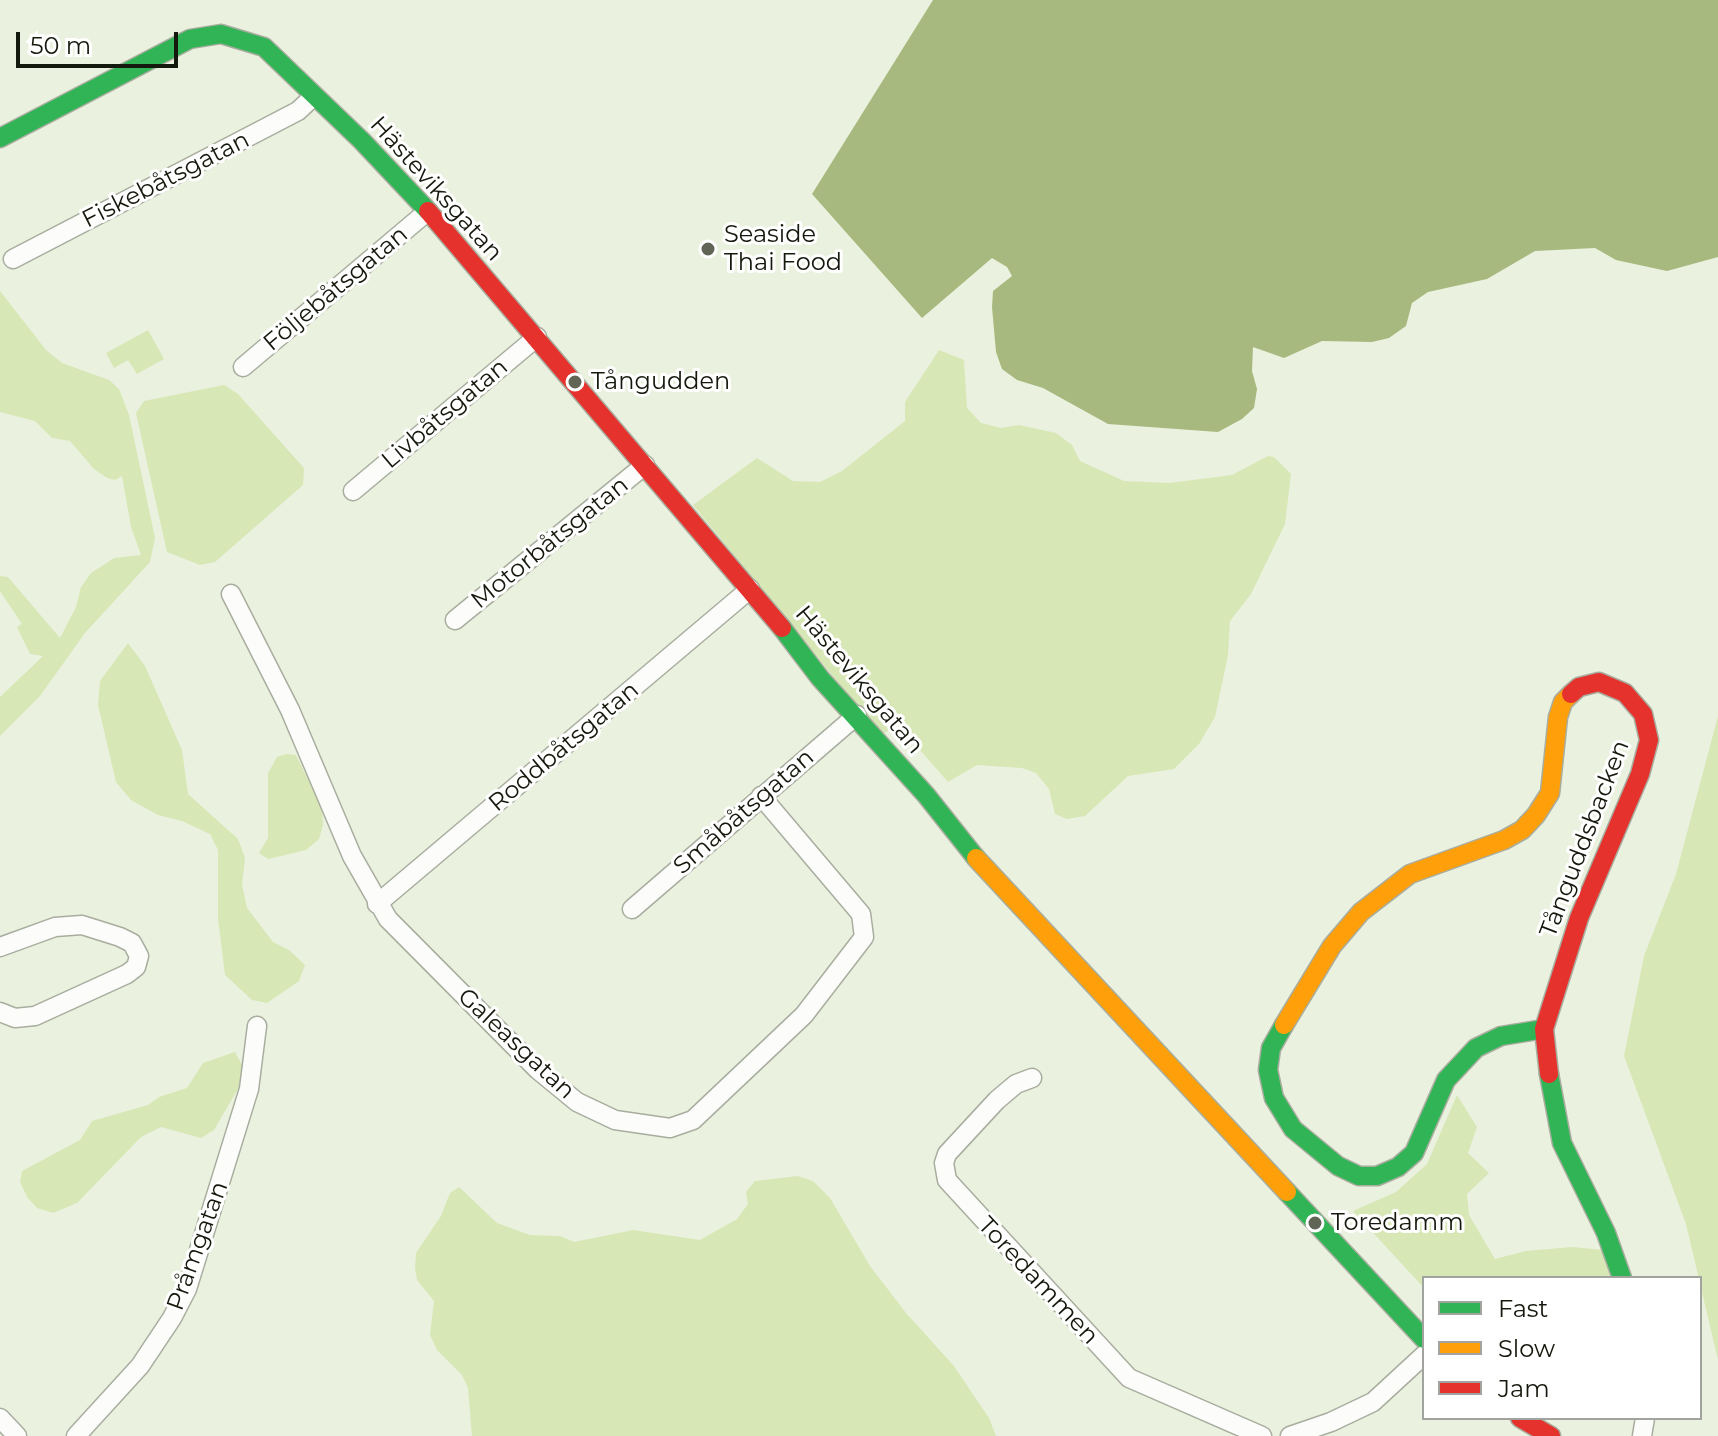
<!DOCTYPE html>
<html>
<head>
<meta charset="utf-8">
<style>
  body { margin:0 }
  #map { position:relative; width:1718px; height:1436px; overflow:hidden; background:#ebf1df; font-family:Montserrat,sans-serif }
  canvas { display:block }
  .legend { position:absolute; left:1422px; top:1276px; width:280px; height:144px; box-sizing:border-box; background:#fff; border:2px solid #a1a39e; margin:0; padding:10px 14px; list-style:none; font-size:24px; color:#15190d }
  .legend li { display:flex; align-items:center; gap:16px; height:40px }
  .legend b { width:40px; border:2px solid #a1a39e }
  .scale { position:absolute; left:16px; top:32px; width:162px; height:36px; box-sizing:border-box; border:4px solid #15190d; border-top:0; padding-left:10px; font-size:24px; line-height:28px; white-space:nowrap; color:#15190d; -webkit-text-stroke:6px #fff; paint-order:stroke }
</style>
</head>
<body>
<div id="map">
<canvas width="1718" height="1436"></canvas>
<ul class="legend">
<li><b style="height:10px;background:#30b455"></b>Fast</li>
<li><b style="height:10px;background:#ff9f0a"></b>Slow</li>
<li><b style="height:10px;background:#e5322d"></b>Jam</li>
</ul>
<div class="scale">50 m</div>
</div>
<script>
const ctx = document.querySelector('canvas').getContext('2d');
ctx.lineJoin = 'round';
function fillPath(path, color) { ctx.fillStyle = color; ctx.fill(path, 'evenodd'); }
const shape = rows => new Path2D(rows.map(r => 'M' + r).join(''));
function stroke(path, color, width, dash) { ctx.strokeStyle = color; ctx.lineWidth = width; ctx.lineCap = dash ? 'butt' : 'round'; ctx.setLineDash(dash || []); ctx.stroke(path); }
function write(font, color, halo, rows, align = 'center') {
  ctx.font = font + ' Montserrat,sans-serif'; ctx.lineWidth = 6; ctx.setLineDash([]); ctx.textBaseline = 'middle'; ctx.strokeStyle = halo; ctx.fillStyle = color; for (const [text, x, y, turn = 0] of rows) {
    ctx.save(); ctx.translate(x, y); ctx.rotate((+turn || 0) * Math.PI / 180); ctx.textAlign = isNaN(turn) ? turn : align; if (halo) ctx.strokeText(text, 0, 0); ctx.fillText(text, 0, 0); ctx.restore();
  }
}
fillPath(shape([
  [0,291,46,350,62,363,109,380,119,389,129,415,155,538,150,562,85,633,40,696,0,736,0,697,43,656,30,654,17,627,22,624,0,591,0,576,8,577,60,638,76,607,81,587,91,573,114,558,141,555,131,527,122,476,115,480,107,478,94,469,70,441,52,438,35,421,0,412],
  [148,330,164,359,137,374,128,360,114,368,106,353],
  [939,350,964,360,967,408,981,423,1001,428,1019,425,1056,433,1072,445,1080,461,1124,481,1169,483,1232,475,1268,456,1274,457,1291,474,1285,524,1251,594,1230,621,1228,655,1215,717,1199,744,1174,769,1128,776,1085,816,1067,819,1055,814,1049,789,1036,773,1022,768,977,765,948,782,898,725,881,735,693,505,757,458,793,481,820,482,842,471,905,421,905,402],
  [224,385,238,394,304,468,303,485,215,562,200,565,167,552,136,413,144,401],
  [128,643,145,666,182,750,188,794,238,839,245,858,242,885,247,908,273,942,289,950,305,965,299,981,267,1003,252,1000,225,975,218,918,218,850,210,834,182,821,158,815,131,800,116,782,98,705,100,681],
  [1718,716,1718,1360,1686,1224,1624,1056,1644,956,1676,874],
  [286,754,296,755,322,808,323,825,319,839,306,850,268,859,259,853,268,838,268,773,277,757],
  [235,1052,242,1065,242,1082,214,1130,201,1138,161,1127,141,1137,77,1203,53,1213,37,1208,27,1197,20,1182,22,1171,80,1140,92,1121,148,1105,159,1097,187,1088,203,1063],
  [1457,1095,1477,1127,1468,1153,1489,1173,1467,1194,1469,1215,1495,1259,1526,1251,1572,1247,1603,1250,1612,1278,1424,1278,1424,1288,1353,1211,1396,1192,1427,1164],
  [798,1176,813,1181,830,1198,870,1266,906,1313,954,1366,989,1418,996,1436,472,1436,468,1388,462,1375,437,1350,430,1335,434,1301,417,1280,415,1268,416,1253,441,1216,450,1193,459,1187,497,1223,530,1235,560,1236,574,1242,633,1230,700,1240,737,1219,748,1204,746,1192,755,1181]
]), '#d7e7b5');
fillPath(shape([
  [933,0,1718,0,1718,257,1667,271,1616,260,1595,248,1535,251,1487,279,1428,292,1412,303,1406,326,1389,338,1372,342,1322,341,1284,358,1253,347,1252,371,1257,389,1254,408,1242,419,1218,432,1108,424,1043,388,1017,380,1002,369,996,352,992,307,993,291,1012,276,1007,267,992,258,922,318,812,194]
]), '#a7b97e');
const street = shape([
  [13,259,298,111,314,96],
  [243,367,428,211],
  [353,491,537,337],
  [231,594,290,710,352,856,388,919,538,1070,577,1102,615,1120,670,1128,693,1120,804,1015,864,937,861,914,761,796],
  [455,620,645,465],
  [377,904,750,589],
  [632,909,857,715],
  [0,947,55,927,82,925,120,937,132,943,139,956,136,967,127,974,35,1016,15,1018,0,1012],
  [1032,1078,1016,1084,997,1100,947,1154,944,1163,947,1180,1129,1378,1262,1436],
  [0,1418,17,1436],
  [76,1436,140,1366,172,1318,187,1289,249,1089,257,1026],
  [1290,1436,1331,1422,1373,1402,1424,1355],
  [1642,1436,1645,1418]
]);
const fast = shape([
  [0,138,190,39,221,34,264,47,362,141,428,211],
  [782,628,820,678,926,795,976,858],
  [1284,1025,1271,1048,1268,1070,1274,1098,1293,1129,1338,1166,1359,1176,1377,1176,1398,1167,1414,1153,1446,1080,1476,1048,1501,1036,1544,1029],
  [1549,1074,1562,1143,1606,1233,1622,1278],
  [1287,1192,1424,1339]
]);
const slow = shape([
  [976,858,1287,1192],
  [1284,1025,1332,946,1361,912,1410,874,1504,840,1522,830,1536,815,1550,793,1558,717,1563,702,1571,694]
]);
const jam = shape([
  [428,211,782,628],
  [1549,1074,1544,1029,1579,918,1640,774,1649,740,1643,714,1625,693,1599,682,1579,687,1571,694],
  [1520,1418,1551,1436]
]);
stroke(street, '#a8ad9f', 21);
stroke(fast, '#a8ad9f', 21);
stroke(slow, '#a8ad9f', 21);
stroke(jam, '#a8ad9f', 21);
stroke(street, '#fcfdfa', 18);
stroke(fast, '#30b455', 18);
stroke(slow, '#ff9f0a', 18);
stroke(jam, '#e5322d', 18);
for (const [x, y, r, color] of [
  [708,249,8,"#606556"],
  [575,382,8,"#606556"],
  [1315,1223,8,"#606556"]
]) { const dot = new Path2D(); dot.arc(x, y, r, 0, 2 * Math.PI); ctx.fillStyle = color; ctx.fill(dot); stroke(dot, '#fff', 3); }
write('24px', '#15190d', '#fff', [
  ["Fiskebåtsgatan",166,180,-27],
  ["Hästeviksgatan",436,189,48],
  ["Följebåtsgatan",336,289,-40],
  ["Livbåtsgatan",445,414,-40],
  ["Motorbåtsgatan",550,543,-39],
  ["Hästeviksgatan",859,680,50],
  ["Roddbåtsgatan",564,747,-40],
  ["Småbåtsgatan",744,812,-41],
  ["Tånguddsbacken",1585,839,-69],
  ["Galeasgatan",516,1044,43],
  ["Pråmgatan",198,1246,-70],
  ["Toredammen",1038,1281,47]
]);
write('24px', '#15190d', '#fff', [
  ["Seaside",724,235],
  ["Thai Food",724,263],
  ["Tångudden",591,382],
  ["Toredamm",1331,1223]
], 'left');
</script>
</body>
</html>
